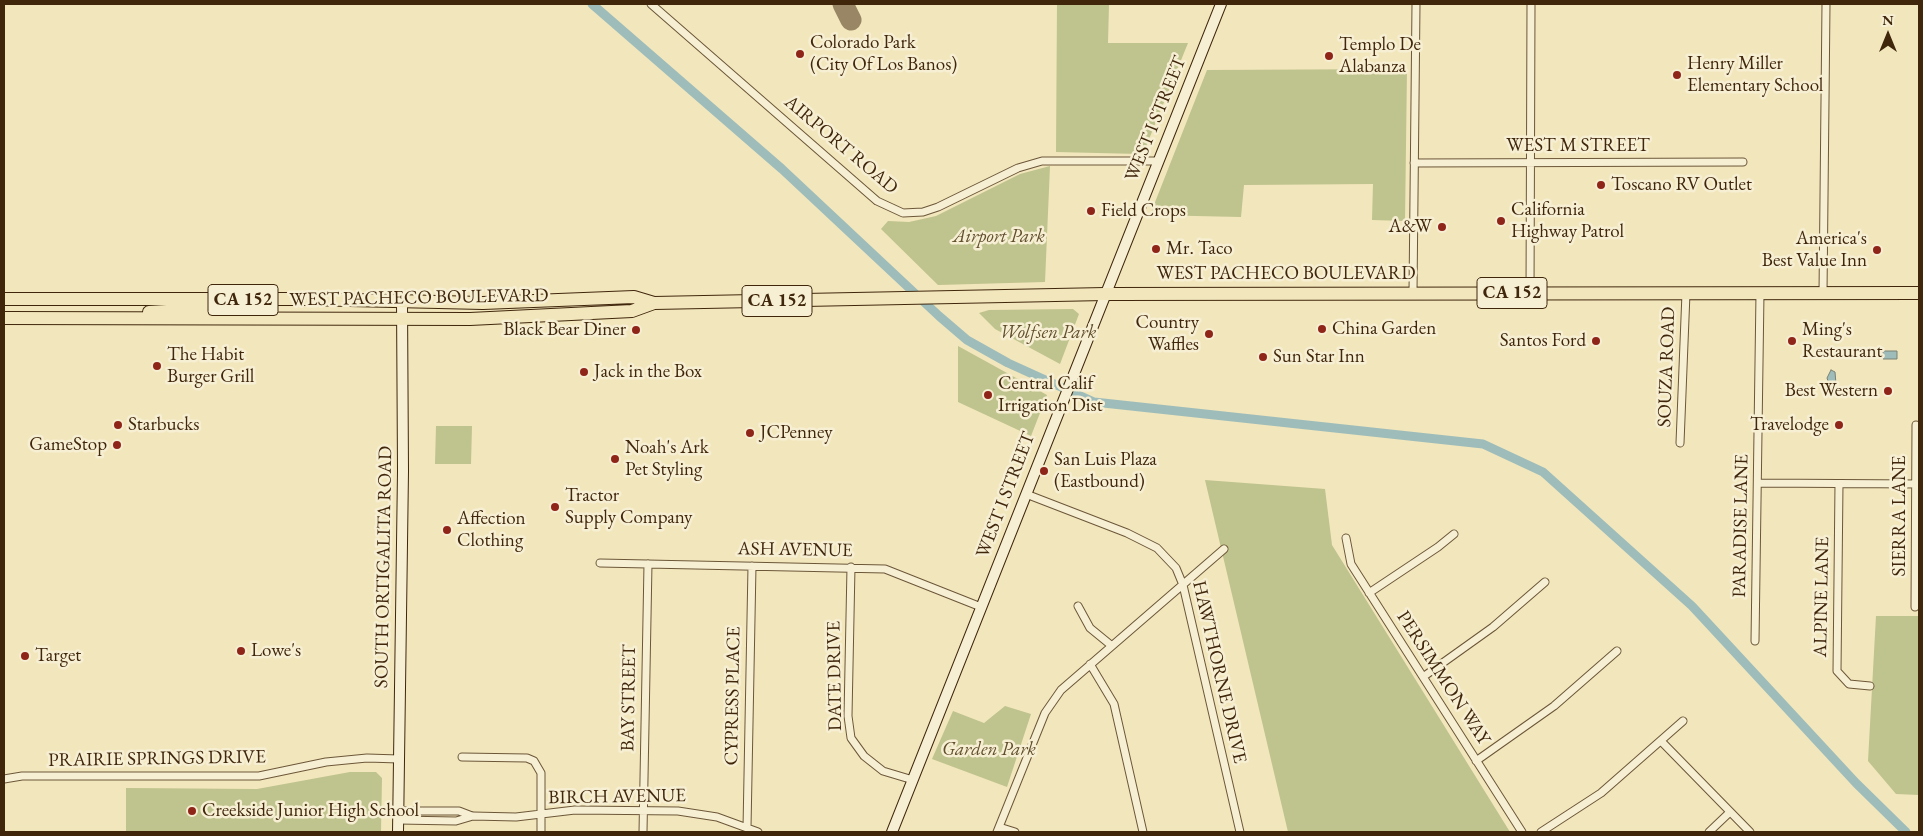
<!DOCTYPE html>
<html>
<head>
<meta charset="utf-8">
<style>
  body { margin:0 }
  #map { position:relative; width:1923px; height:836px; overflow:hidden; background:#f2e6bc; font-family:"EB Garamond",serif }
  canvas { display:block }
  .frame { position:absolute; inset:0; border:5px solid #40270c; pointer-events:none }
  .north { position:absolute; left:1863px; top:10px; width:50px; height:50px; -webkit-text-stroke:4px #f7efd3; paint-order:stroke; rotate:0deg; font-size:14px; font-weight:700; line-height:20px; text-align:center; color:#40270c }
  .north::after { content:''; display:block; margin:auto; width:18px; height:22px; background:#40270c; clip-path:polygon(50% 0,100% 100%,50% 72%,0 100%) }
</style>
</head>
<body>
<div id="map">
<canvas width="1923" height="836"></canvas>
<div class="frame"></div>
<div class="north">N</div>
</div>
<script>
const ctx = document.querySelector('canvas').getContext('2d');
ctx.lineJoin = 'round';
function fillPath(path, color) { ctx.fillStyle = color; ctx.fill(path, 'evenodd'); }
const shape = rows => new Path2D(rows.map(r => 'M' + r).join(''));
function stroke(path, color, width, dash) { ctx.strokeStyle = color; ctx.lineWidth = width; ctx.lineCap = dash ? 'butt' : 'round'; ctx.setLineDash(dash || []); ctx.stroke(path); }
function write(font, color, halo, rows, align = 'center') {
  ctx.font = font + ' "EB Garamond",serif'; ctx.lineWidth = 5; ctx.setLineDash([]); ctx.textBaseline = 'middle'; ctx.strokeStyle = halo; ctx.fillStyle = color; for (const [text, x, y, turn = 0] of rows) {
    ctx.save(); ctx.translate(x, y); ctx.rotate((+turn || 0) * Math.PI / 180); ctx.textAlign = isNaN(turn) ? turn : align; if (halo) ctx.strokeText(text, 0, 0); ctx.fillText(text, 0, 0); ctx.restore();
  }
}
fillPath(shape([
  [1057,4,1109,4,1108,43,1188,43,1145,149,1140,154,1056,152],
  [1407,69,1405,221,1372,220,1373,184,1244,185,1241,217,1150,215,1207,70],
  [1050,166,1045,282,938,285,881,229,888,221,909,222,936,216,1020,174],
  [1073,309,1079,314,1060,364,995,329,979,313,989,310],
  [958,346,1047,395,1031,436,958,402],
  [436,426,472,426,471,464,435,464],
  [1205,480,1325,489,1332,545,1510,832,1288,832],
  [1876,616,1919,616,1919,795,1896,794,1868,761],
  [1005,706,1031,714,1007,787,932,759,953,711,984,723],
  [350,772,376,772,382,778,381,832,126,832,126,788,257,789]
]), '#bfc38d');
const water = shape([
  [1883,351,1897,351,1897,359,1883,359,1883,351],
  [1831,370,1835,372,1836,384,1830,387,1827,378,1831,370]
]);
fillPath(water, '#9ebdba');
stroke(water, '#788174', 1);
stroke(shape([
  [592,4,782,169,939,316,967,340,1008,363,1094,402,1483,444,1543,472,1692,606,1856,783,1906,832]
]), '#9ebdba', 9);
stroke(shape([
  [843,4,851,20]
]), '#998664', 21);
const street = shape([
  [651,4,877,201,903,213,923,212,938,207,1018,168,1042,161,1158,161],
  [1414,163,1743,162],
  [1413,292,1416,4],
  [1530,293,1531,4],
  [1823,293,1826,4],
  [1680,443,1686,293],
  [1758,483,1919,484],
  [1839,484,1837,671,1849,684,1870,686],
  [1026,494,1127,533,1157,548,1176,568,1183,585,1240,832],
  [1346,538,1351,564,1522,832],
  [600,563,885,569,981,607],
  [851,567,848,716,851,738,864,756,883,771,913,780],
  [1369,593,1438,547,1454,534],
  [1078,606,1090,628,1112,646],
  [1915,607,1916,425],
  [1755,641,1760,293],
  [1090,664,1114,704,1143,832],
  [1423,677,1493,627,1545,582],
  [1661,741,1750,832],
  [462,757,527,758,534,761,541,773,541,832],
  [1476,761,1554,706,1617,651],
  [4,779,22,776,259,776,326,762,367,758,399,759],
  [399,811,459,811,472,816],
  [398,820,456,821,473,816,516,817,575,810,678,811,717,817,758,832],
  [999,827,1015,832],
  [747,828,752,566],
  [643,832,648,564],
  [997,832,1045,713,1061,690,1224,549],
  [1541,832,1601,793,1683,721],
  [1709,832,1730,812]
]);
const secondary = shape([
  [398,832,403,471,402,301],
  [892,832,1221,4]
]);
const highway = shape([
  [4,299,305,299,483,303,634,297,654,303,1105,294,1919,293],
  [149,312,221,308],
  [4,318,470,319,632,311,654,303]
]);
stroke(street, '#6c5738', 9);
stroke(secondary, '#40270c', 12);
stroke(highway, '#40270c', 14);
stroke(street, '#f7efd3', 7);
stroke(secondary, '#f7efd3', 10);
stroke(highway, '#f2e6bc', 12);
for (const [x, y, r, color] of [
  [800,54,5,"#8f2418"],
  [1329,56,5,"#8f2418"],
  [1677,75,5,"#8f2418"],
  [1601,185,5,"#8f2418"],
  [1091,211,5,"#8f2418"],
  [1501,221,5,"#8f2418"],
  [1442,227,5,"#8f2418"],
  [1156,249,5,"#8f2418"],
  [1877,250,5,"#8f2418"],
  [1322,329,5,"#8f2418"],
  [636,330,5,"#8f2418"],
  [1209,334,5,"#8f2418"],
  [1596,341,5,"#8f2418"],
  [1792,341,5,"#8f2418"],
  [1263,357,5,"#8f2418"],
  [157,366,5,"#8f2418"],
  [584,372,5,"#8f2418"],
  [1888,391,5,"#8f2418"],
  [988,395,5,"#8f2418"],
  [118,425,5,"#8f2418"],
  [1839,425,5,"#8f2418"],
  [750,433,5,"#8f2418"],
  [117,445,5,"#8f2418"],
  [615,459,5,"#8f2418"],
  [1044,471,5,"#8f2418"],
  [555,507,5,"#8f2418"],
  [447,530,5,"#8f2418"],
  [241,651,5,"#8f2418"],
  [25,656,5,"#8f2418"],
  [192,811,5,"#8f2418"]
]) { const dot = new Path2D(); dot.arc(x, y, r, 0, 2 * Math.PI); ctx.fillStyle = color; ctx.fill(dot); stroke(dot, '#f7efd3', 2); }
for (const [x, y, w] of [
  [1512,293,70],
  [243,300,70],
  [777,301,70]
]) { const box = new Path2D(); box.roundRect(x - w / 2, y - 15.5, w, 31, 4); ctx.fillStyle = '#f7efd3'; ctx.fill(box); stroke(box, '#40270c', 1); }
write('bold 18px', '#40270c', null, [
  ["CA 152",1512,293],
  ["CA 152",243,300],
  ["CA 152",777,301]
]);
write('19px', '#40270c', '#f7efd3', [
  ["Colorado Park",810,43],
  ["(City Of Los Banos)",810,65],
  ["Templo De",1339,45],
  ["Alabanza",1339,67],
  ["Henry Miller",1687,64],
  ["Elementary School",1687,86],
  ["Toscano RV Outlet",1611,185],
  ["California",1511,210],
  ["Highway Patrol",1511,232],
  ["Field Crops",1101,211],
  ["A&W",1432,227,"right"],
  ["America's",1867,239,"right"],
  ["Best Value Inn",1867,261,"right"],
  ["Mr. Taco",1166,249],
  ["Country",1199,323,"right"],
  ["Waffles",1199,345,"right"],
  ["China Garden",1332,329],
  ["Black Bear Diner",626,330,"right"],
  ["Ming's",1802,330],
  ["Restaurant",1802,352],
  ["Santos Ford",1586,341,"right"],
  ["The Habit",167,355],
  ["Burger Grill",167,377],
  ["Sun Star Inn",1273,357],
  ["Jack in the Box",594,372],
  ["Central Calif",998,384],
  ["Irrigation Dist",998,406],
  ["Best Western",1878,391,"right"],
  ["Starbucks",128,425],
  ["Travelodge",1829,425,"right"],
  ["JCPenney",760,433],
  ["GameStop",107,445,"right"],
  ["Noah's Ark",625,448],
  ["Pet Styling",625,470],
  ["San Luis Plaza",1054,460],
  ["(Eastbound)",1054,482],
  ["Tractor",565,496],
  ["Supply Company",565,518],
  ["Affection",457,519],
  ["Clothing",457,541],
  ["Lowe's",251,651],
  ["Target",35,656],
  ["Creekside Junior High School",202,811]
], 'left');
write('19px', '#40270c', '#f7efd3', [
  ["WEST I STREET",1156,119,-68],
  ["AIRPORT ROAD",841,145,40],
  ["WEST M STREET",1578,146],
  ["WEST PACHECO BOULEVARD",1286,274],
  ["WEST PACHECO BOULEVARD",419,298,-1],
  ["SOUZA ROAD",1667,367,-88],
  ["WEST I STREET",1006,495,-69],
  ["SIERRA LANE",1900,516,-90],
  ["PARADISE LANE",1741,526,-89],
  ["ASH AVENUE",795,550,1],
  ["SOUTH ORTIGALITA ROAD",384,567,-89],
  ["ALPINE LANE",1822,597,-89],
  ["HAWTHORNE DRIVE",1219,672,77],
  ["DATE DRIVE",835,676,-91],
  ["PERSIMMON WAY",1443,678,57],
  ["CYPRESS PLACE",733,696,-89],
  ["BAY STREET",629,698,-89],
  ["PRAIRIE SPRINGS DRIVE",157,759,-1],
  ["BIRCH AVENUE",617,797,-1]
]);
write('italic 19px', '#604e2c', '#f7efd3', [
  ["Airport Park",999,237],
  ["Wolfsen Park",1048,333],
  ["Garden Park",989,750]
]);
</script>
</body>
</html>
